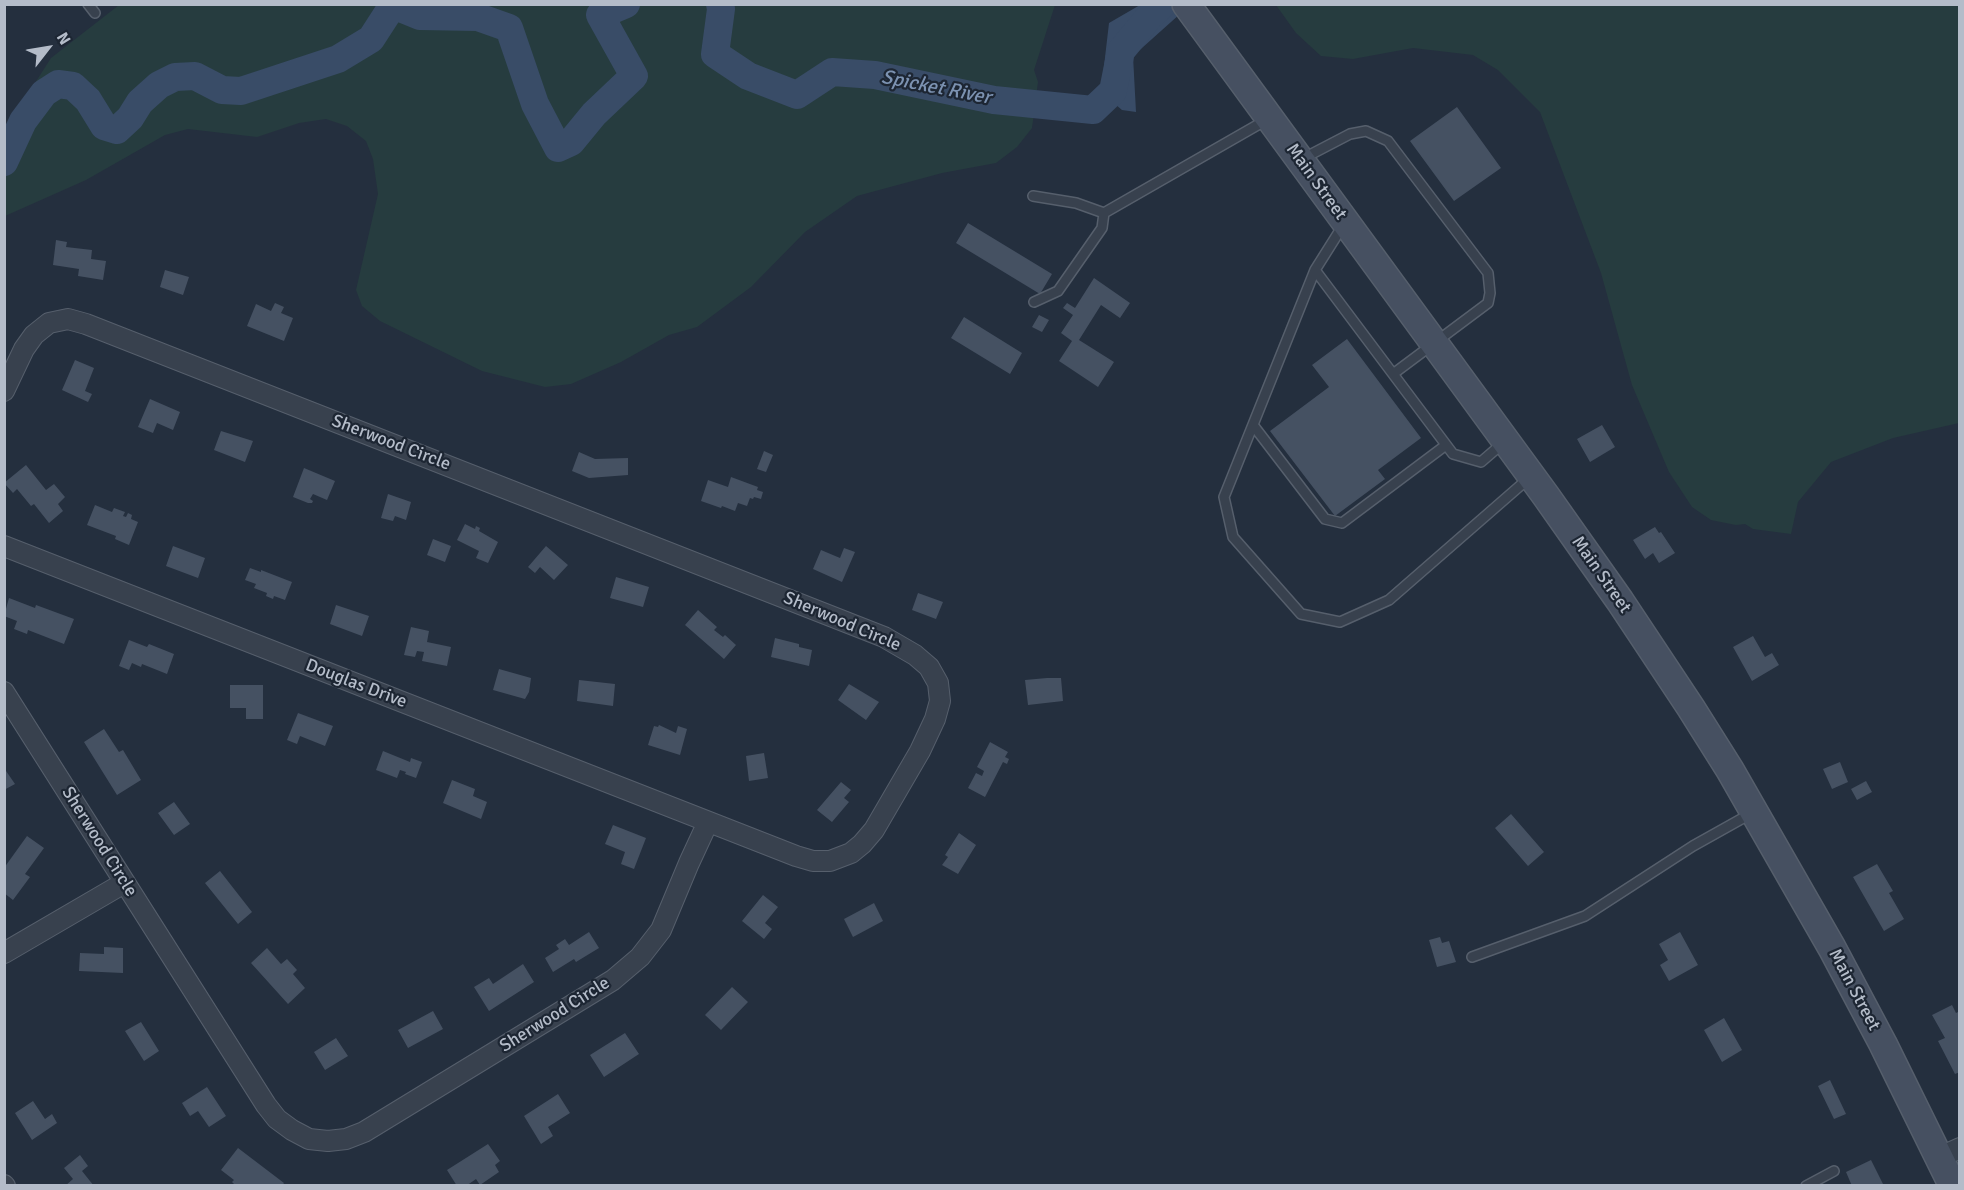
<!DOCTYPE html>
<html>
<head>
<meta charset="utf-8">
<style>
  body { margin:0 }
  #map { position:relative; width:1964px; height:1190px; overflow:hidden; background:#242f3e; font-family:Signika,sans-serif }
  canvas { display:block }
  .frame { position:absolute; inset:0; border:6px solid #b4bcc9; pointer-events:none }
  .north { position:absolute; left:18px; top:18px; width:60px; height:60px; -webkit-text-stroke:4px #1d2633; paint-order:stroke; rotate:59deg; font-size:16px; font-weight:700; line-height:24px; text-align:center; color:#b4bcc9 }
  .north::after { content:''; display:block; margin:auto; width:21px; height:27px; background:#b4bcc9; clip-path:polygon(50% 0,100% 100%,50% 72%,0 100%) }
</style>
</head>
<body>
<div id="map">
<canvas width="1964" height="1190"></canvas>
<div class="frame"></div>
<div class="north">N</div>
</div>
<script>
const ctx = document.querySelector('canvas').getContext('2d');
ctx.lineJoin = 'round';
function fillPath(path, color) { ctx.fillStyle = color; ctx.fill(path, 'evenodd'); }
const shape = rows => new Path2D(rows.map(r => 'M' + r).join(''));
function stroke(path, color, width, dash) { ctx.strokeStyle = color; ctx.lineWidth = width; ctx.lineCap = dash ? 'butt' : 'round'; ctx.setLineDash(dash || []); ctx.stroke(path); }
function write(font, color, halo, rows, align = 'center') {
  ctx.font = font + ' Signika,sans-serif'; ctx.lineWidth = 4.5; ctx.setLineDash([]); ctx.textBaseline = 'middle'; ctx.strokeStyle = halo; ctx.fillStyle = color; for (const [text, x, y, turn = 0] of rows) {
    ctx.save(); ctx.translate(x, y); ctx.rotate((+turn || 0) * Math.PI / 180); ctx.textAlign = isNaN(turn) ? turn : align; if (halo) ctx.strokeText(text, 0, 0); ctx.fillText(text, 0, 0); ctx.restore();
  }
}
fillPath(shape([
  [119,5,119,4,1055,5,1034,70,1038,82,1032,128,1017,147,996,163,942,173,857,196,805,232,751,287,697,327,669,335,621,362,571,384,545,387,482,371,380,321,362,306,356,290,378,194,373,159,366,141,347,126,326,119,299,123,257,137,188,129,165,135,86,180,5,216,5,150,19,108,51,58],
  [1276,5,1959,5,1959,423,1893,438,1831,462,1798,502,1791,534,1753,529,1745,524,1736,525,1711,520,1692,507,1669,472,1632,385,1601,273,1540,112,1498,70,1473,55,1413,48,1353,59,1321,56,1296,33]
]), '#263c3f');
fillPath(shape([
  [1140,5,1190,5,1133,56,1136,112,1122,110,1101,92,1109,23]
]), '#394c67');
stroke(shape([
  [720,4,721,9,715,54,748,76,797,95,832,72,875,75,994,100,1093,110,1113,91,1121,51,1149,17,1163,4],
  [4,162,23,121,44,93,58,84,73,86,88,100,104,126,117,130,130,118,140,102,159,85,175,77,195,76,222,90,241,91,338,59,371,39,393,5,420,16,478,17,509,28,535,104,558,148,571,142,594,114,634,76,600,15,626,4]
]), '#394c67', 28);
fillPath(shape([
  [1457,107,1501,168,1454,201,1410,141],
  [968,223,1052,274,1040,294,956,243],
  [56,240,67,242,66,247,92,250,91,259,106,261,103,280,78,276,79,269,53,265],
  [165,270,189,277,183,295,160,287],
  [1094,278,1130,303,1120,318,1101,305,1079,340,1114,362,1098,387,1059,361,1072,341,1061,333,1073,315,1063,308,1067,303,1075,308],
  [275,303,284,307,281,313,293,318,284,341,247,326,256,304,271,311],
  [1039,315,1049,320,1042,332,1032,327],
  [964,317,1022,353,1010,374,951,338],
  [1347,339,1421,438,1378,470,1385,479,1335,516,1270,431,1329,387,1312,365],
  [75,360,94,368,85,391,92,394,88,402,62,390],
  [150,399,180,412,173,430,157,423,153,433,138,427],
  [1602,425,1615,447,1590,462,1577,439],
  [221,431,253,441,245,462,214,450],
  [764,451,773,455,766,472,757,469],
  [579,452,595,459,628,458,628,475,589,478,572,471],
  [26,465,46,490,54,484,65,497,58,504,63,511,49,523,34,504,31,506,17,489,13,493,4,483],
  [304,468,335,481,327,500,313,494,310,499,313,501,312,503,308,503,293,497],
  [731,477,758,487,757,490,763,492,761,499,754,497,753,499,750,498,747,506,738,503,735,511,722,506,721,508,701,501,708,480,728,487],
  [388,494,411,502,406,520,395,516,393,521,381,518],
  [95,505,112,512,114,508,125,512,123,516,126,517,128,513,132,515,131,519,138,522,129,545,115,539,116,536,87,525],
  [465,524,475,529,476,526,480,528,479,531,498,542,488,563,476,558,479,551,457,540],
  [1655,527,1659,533,1661,532,1675,553,1659,563,1653,553,1645,559,1633,540],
  [433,539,451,546,445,562,427,555],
  [173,546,205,558,198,578,166,566],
  [546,546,568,565,554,580,540,567,535,573,528,567],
  [844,548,855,552,842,582,813,569,821,550,840,558],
  [250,568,261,572,261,570,292,582,285,600,274,596,273,599,266,596,267,593,254,588,256,584,245,580],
  [616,577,649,587,643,607,610,598],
  [918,593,943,602,936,619,912,610],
  [9,598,35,608,36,605,74,619,64,644,28,630,27,634,14,629,17,621,4,616],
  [336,605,369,616,362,636,330,624],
  [698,610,717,627,714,630,723,637,725,635,736,645,724,659,685,625],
  [411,627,429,631,427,642,451,647,447,666,422,661,424,652,417,651,415,657,404,655],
  [1753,636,1765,657,1772,653,1779,665,1752,681,1733,647],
  [775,638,799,644,799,647,812,650,809,666,771,657],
  [129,640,147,647,149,644,174,654,167,674,142,664,141,667,132,663,129,670,119,666],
  [499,669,531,678,529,692,525,699,493,690],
  [1047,678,1061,678,1063,701,1028,705,1025,680],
  [579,680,615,684,613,706,577,701],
  [849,684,879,702,866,720,838,700],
  [230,685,263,685,263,719,246,719,246,708,230,708],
  [298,713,333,726,325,746,300,736,297,744,287,740],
  [659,725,676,733,678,726,687,729,680,755,648,745,654,726,658,727],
  [104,729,119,752,123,750,141,780,117,795,84,742],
  [990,742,1008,752,1005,757,1009,759,1007,764,1003,762,985,797,968,788,976,773,982,776,984,771,977,767],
  [383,751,410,762,411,758,422,762,416,778,405,774,406,772,400,770,397,778,376,770],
  [764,753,768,778,749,781,746,756],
  [1840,762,1848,782,1832,789,1823,769],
  [4,768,15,784,4,790],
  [452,780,475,789,473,796,487,802,481,819,443,803],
  [1866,781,1872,792,1857,800,1851,789],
  [841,782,851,790,844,798,849,802,832,822,817,810],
  [174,802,190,824,174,835,158,813],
  [1511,814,1544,852,1528,866,1495,828],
  [613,825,646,838,634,869,621,864,625,852,605,844],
  [959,833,976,845,958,874,942,865,948,857,945,855],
  [27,836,44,848,25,874,30,877,13,900,4,893,4,868],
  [1877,864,1893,891,1889,893,1904,919,1884,931,1853,877],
  [220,871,252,912,238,924,205,883],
  [763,895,778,907,765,923,772,929,764,939,742,921],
  [874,903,883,921,853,937,844,919],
  [589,932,599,948,576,962,574,959,553,972,545,958,559,949,556,945,565,939,569,945],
  [1680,932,1698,965,1669,981,1660,965,1668,960,1659,944],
  [1440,937,1442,943,1449,941,1456,962,1437,967,1429,940],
  [104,947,123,948,123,973,79,971,80,953,104,954],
  [267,948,281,964,287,959,297,970,293,974,305,988,288,1004,251,963],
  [523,964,534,982,489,1011,474,987,489,978,493,984],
  [732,987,748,1002,721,1030,705,1015],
  [1952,1005,1956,1013,1960,1011,1960,1072,1955,1074,1938,1041,1945,1038,1932,1015],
  [433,1011,443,1029,408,1048,398,1030],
  [1724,1018,1742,1050,1722,1062,1704,1030],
  [141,1022,159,1051,144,1061,125,1031],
  [625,1033,639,1054,604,1077,590,1055],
  [336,1038,348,1056,325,1070,314,1052],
  [1830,1080,1846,1114,1834,1119,1818,1086],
  [207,1087,226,1116,209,1127,198,1111,190,1116,182,1103],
  [558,1094,570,1113,548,1127,553,1136,541,1144,524,1116],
  [33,1101,45,1119,52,1114,57,1123,32,1140,15,1113],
  [488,1144,500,1161,495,1165,499,1172,480,1185,476,1179,466,1186,457,1186,447,1170],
  [238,1148,284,1183,282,1186,236,1186,232,1182,234,1180,221,1170],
  [80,1155,88,1166,82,1171,94,1186,65,1186,73,1179,64,1168],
  [1871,1160,1884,1186,1852,1186,1846,1172]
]), '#455162');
const lane = shape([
  [88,4,95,13],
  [1302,159,1350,134,1366,131,1388,141,1488,273,1490,293,1488,303,1393,374],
  [1033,196,1076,203,1104,213],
  [1344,224,1315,270,1224,497,1233,537,1301,614,1340,622,1389,600,1529,478],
  [1315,270,1453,454,1481,462,1503,443],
  [1034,302,1058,291,1102,228,1104,213,1268,119],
  [1253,425,1325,519,1342,523,1446,445],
  [1472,957,1585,916,1693,846,1752,813],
  [1806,1186,1834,1171]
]);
const street = shape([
  [4,391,24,349,34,335,49,323,68,319,86,324,884,637,915,655,929,667,938,683,940,701,935,719,920,751,874,830,862,844,851,853,830,861,813,861,796,856,4,546],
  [4,692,266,1105,277,1119,292,1130,309,1139,328,1141,346,1139,364,1132,613,980,640,957,661,930,689,863,708,822],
  [4,953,124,883],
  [1940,1157,1960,1148],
  [4,1185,5,1186]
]);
const secondary = shape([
  [1186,4,1546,496,1620,601,1691,708,1730,770,1832,948,1883,1044,1953,1186]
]);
stroke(lane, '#565f6c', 12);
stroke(street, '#565f6c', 22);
stroke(secondary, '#565f6c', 30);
stroke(lane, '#38414e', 9);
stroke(street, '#38414e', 20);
stroke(secondary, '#465061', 27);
write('18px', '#b4bcc9', '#1d2633', [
  ["Main Street",1316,182,54],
  ["Sherwood Circle",391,443,21],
  ["Main Street",1601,575,55],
  ["Sherwood Circle",842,622,23],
  ["Douglas Drive",356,684,21],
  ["Sherwood Circle",99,842,58],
  ["Main Street",1854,990,62],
  ["Sherwood Circle",555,1015,-32]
]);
write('italic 20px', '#7c92b1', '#1d2633', [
  ["Spicket River",936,88,11]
]);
</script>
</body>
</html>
